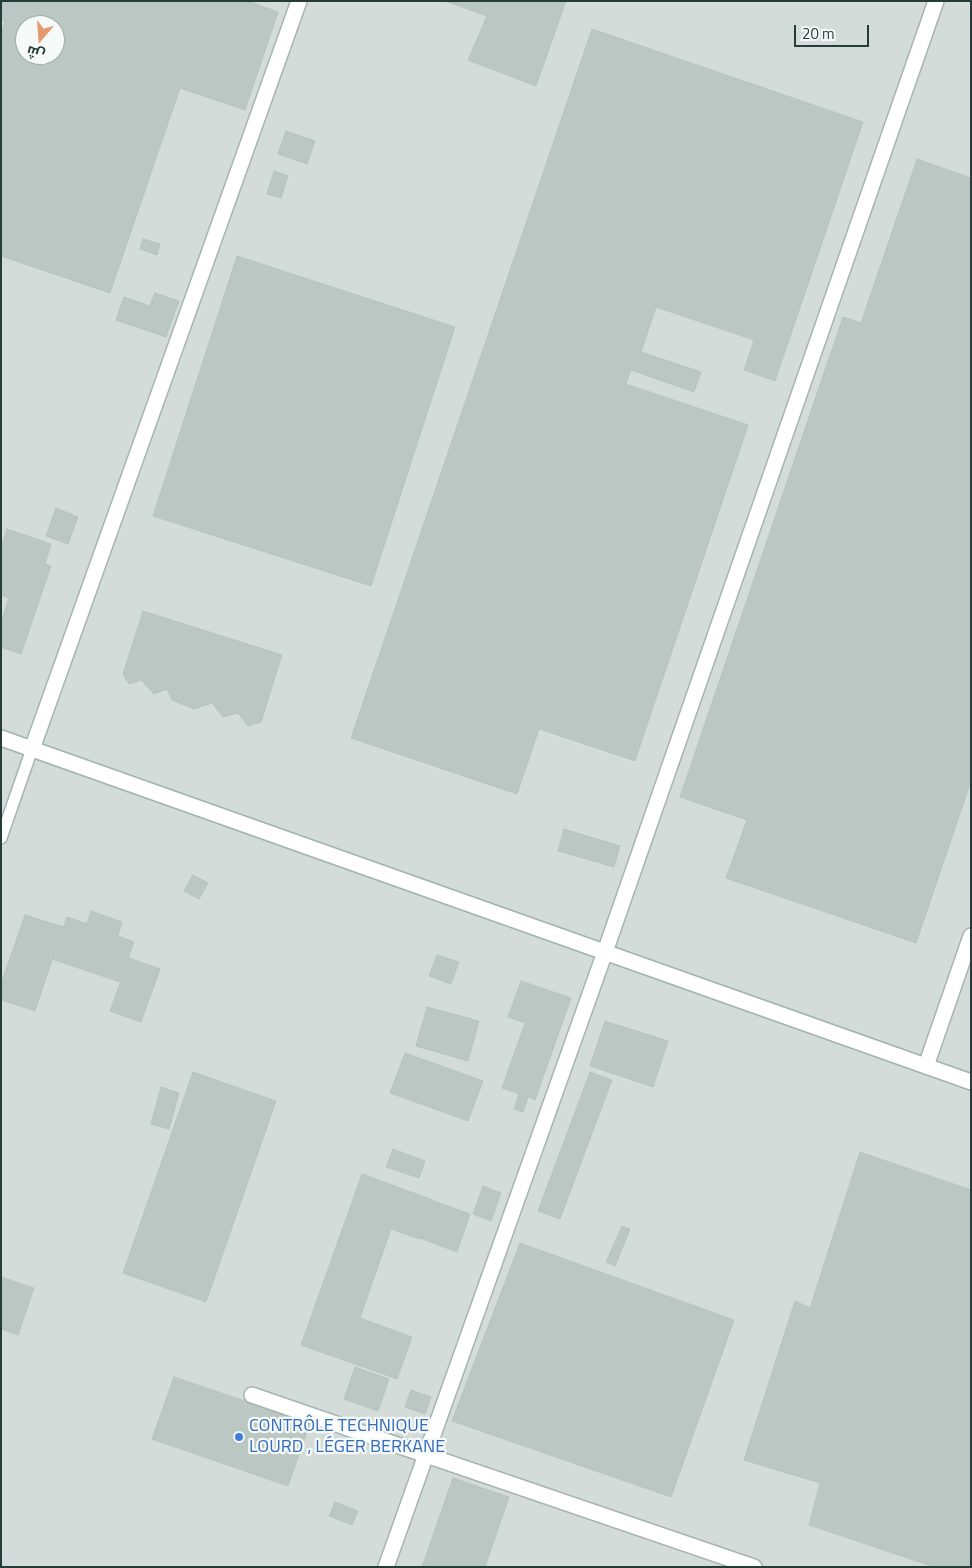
<!DOCTYPE html>
<html>
<head>
<meta charset="utf-8">
<style>
  body { margin:0 }
  #map { position:relative; width:972px; height:1568px; overflow:hidden; background:#e4ecea; font-family:"Titillium Web",Cairo,sans-serif }
  canvas { display:block }
  .frame { position:absolute; inset:0; border:2px solid #263c39; pointer-events:none }
  .north { position:absolute; left:15px; top:15px; width:50px; height:50px; box-sizing:border-box; background:#f5f9f7; border:1px solid #a2adab; border-radius:50%; rotate:198deg; font-size:14px; font-weight:700; line-height:20px; text-align:center; color:#263c39 }
  .north::after { content:''; display:block; margin:auto; width:18px; height:22px; background:#e4986b; clip-path:polygon(50% 0,100% 100%,50% 72%,0 100%) }
  .scale { position:absolute; left:794px; top:25px; width:75px; height:22px; box-sizing:border-box; border:2px solid #263c39; border-top:0; padding-left:6px; font-size:15px; line-height:18px; white-space:nowrap; color:#263c39; -webkit-text-stroke:4px #f5f9f7; paint-order:stroke }
</style>
</head>
<body>
<div id="map">
<canvas width="972" height="1568"></canvas>
<div class="frame"></div>
<div class="north">ش</div>
<div class="scale">20 m</div>
</div>
<script>
const ctx = document.querySelector('canvas').getContext('2d');
ctx.lineJoin = 'round';
function fillPath(path, color) { ctx.fillStyle = color; ctx.fill(path, 'evenodd'); }
const shape = rows => new Path2D(rows.map(r => 'M' + r).join(''));
function stroke(path, color, width, dash) { ctx.strokeStyle = color; ctx.lineWidth = width; ctx.lineCap = dash ? 'butt' : 'round'; ctx.setLineDash(dash || []); ctx.stroke(path); }
function write(font, color, halo, rows, align = 'center') {
  ctx.font = font + ' "Titillium Web",sans-serif'; ctx.lineWidth = 4.5; ctx.setLineDash([]); ctx.textBaseline = 'middle'; ctx.strokeStyle = halo; ctx.fillStyle = color; for (const [text, x, y, turn = 0] of rows) {
    ctx.save(); ctx.translate(x, y); ctx.rotate((+turn || 0) * Math.PI / 180); ctx.textAlign = isNaN(turn) ? turn : align; if (halo) ctx.strokeText(text, 0, 0); ctx.fillText(text, 0, 0); ctx.restore();
  }
}
fillPath(shape([
  [1,1,971,1,971,1567,1,1567],
  [25,25,55,25,55,55,25,55]
]), '#d3dcd9');
const building = shape([
  [3,1,248,1,278,12,245,110,180,88,110,293,1,256,1,32,5,22,1,20,1,8,3,1],
  [25,25,55,25,55,55,25,55,25,25],
  [445,1,566,1,536,86,468,60,487,16,445,1],
  [592,29,863,122,775,381,744,370,754,340,656,307,641,352,701,372,694,392,631,370,626,384,748,425,635,761,539,729,517,794,351,738,592,29],
  [286,131,315,141,307,164,278,154,286,131],
  [917,159,971,178,971,781,916,943,726,878,747,820,680,797,843,317,861,323,917,159],
  [274,171,288,176,281,198,267,194,274,171],
  [143,239,160,244,157,255,140,249,143,239],
  [237,256,455,327,371,586,153,516,237,256],
  [155,293,179,301,166,337,116,320,124,297,150,306,155,293],
  [56,508,78,517,68,544,46,536,56,508],
  [7,529,51,544,45,564,51,566,21,654,1,647,1,622,9,598,1,595,1,548,7,529],
  [143,611,282,655,261,722,248,726,238,713,223,717,212,703,194,709,172,700,167,689,154,694,141,680,129,684,123,674,143,611],
  [564,829,620,846,614,867,558,851,564,829],
  [193,875,208,883,199,899,184,891,193,875],
  [91,911,122,922,118,936,134,942,120,982,52,959,67,917,87,924,91,911],
  [25,915,63,927,35,1011,1,1000,1,984,25,915],
  [437,955,459,962,451,984,429,976,437,955],
  [129,958,160,969,141,1022,110,1011,129,958],
  [521,981,571,998,535,1100,528,1097,523,1112,514,1109,519,1094,502,1088,525,1023,508,1017,521,981],
  [427,1007,479,1021,468,1061,416,1046,427,1007],
  [605,1021,668,1041,653,1087,590,1066,605,1021],
  [405,1053,483,1081,468,1121,390,1093,405,1053],
  [193,1072,276,1101,206,1302,123,1273,193,1072],
  [590,1072,612,1080,560,1219,538,1211,590,1072],
  [161,1087,179,1093,169,1129,151,1124,161,1087],
  [393,1149,425,1161,419,1178,386,1167,393,1149],
  [860,1152,971,1190,971,1567,934,1567,809,1525,820,1483,744,1460,795,1301,810,1308,860,1152],
  [362,1174,433,1200,419,1239,391,1229,360,1318,412,1337,397,1379,301,1345,362,1174],
  [483,1186,501,1193,491,1221,473,1214,483,1186],
  [434,1201,470,1214,457,1252,420,1238,434,1201],
  [622,1226,630,1229,615,1266,606,1262,622,1226],
  [520,1243,734,1320,671,1497,452,1421,520,1243],
  [1,1277,34,1288,18,1335,1,1329,1,1277],
  [355,1367,389,1379,378,1411,344,1399,355,1367],
  [174,1377,310,1423,288,1486,152,1439,174,1377],
  [411,1390,431,1397,425,1414,405,1407,411,1390],
  [453,1478,509,1497,485,1567,422,1567,453,1478],
  [335,1502,358,1511,352,1525,329,1516,335,1502]
]);
fillPath(building, '#bac7c3');
stroke(building, '#b7c5c1', 1);
const service = shape([
  [1,838,32,749]
]);
const minor = shape([
  [252,1395,426,1455]
]);
const tertiary = shape([
  [32,749,299,1],
  [926,1066,971,936],
  [426,1455,754,1567],
  [386,1567,605,952,936,1]
]);
const secondary = shape([
  [1,738,971,1082]
]);
stroke(service, '#a7b4b1', 14);
stroke(minor, '#a7b4b1', 18);
stroke(tertiary, '#a7b4b1', 18);
stroke(secondary, '#a1b4b0', 18);
stroke(service, '#fff', 11);
stroke(minor, '#fff', 15);
stroke(tertiary, '#fff', 15);
stroke(secondary, '#fff', 15);
for (const [x, y, r, color] of [
  [239,1437,5,"#3f7fe0"]
]) { const dot = new Path2D(); dot.arc(x, y, r, 0, 2 * Math.PI); ctx.fillStyle = color; ctx.fill(dot); stroke(dot, '#f5f9f7', 2); }
write('18px', '#366cbe', '#f5f9f7', [
  ["CONTRÔLE TECHNIQUE",249,1427],
  ["LOURD , LÉGER BERKANE",249,1448]
], 'left');
</script>
</body>
</html>
